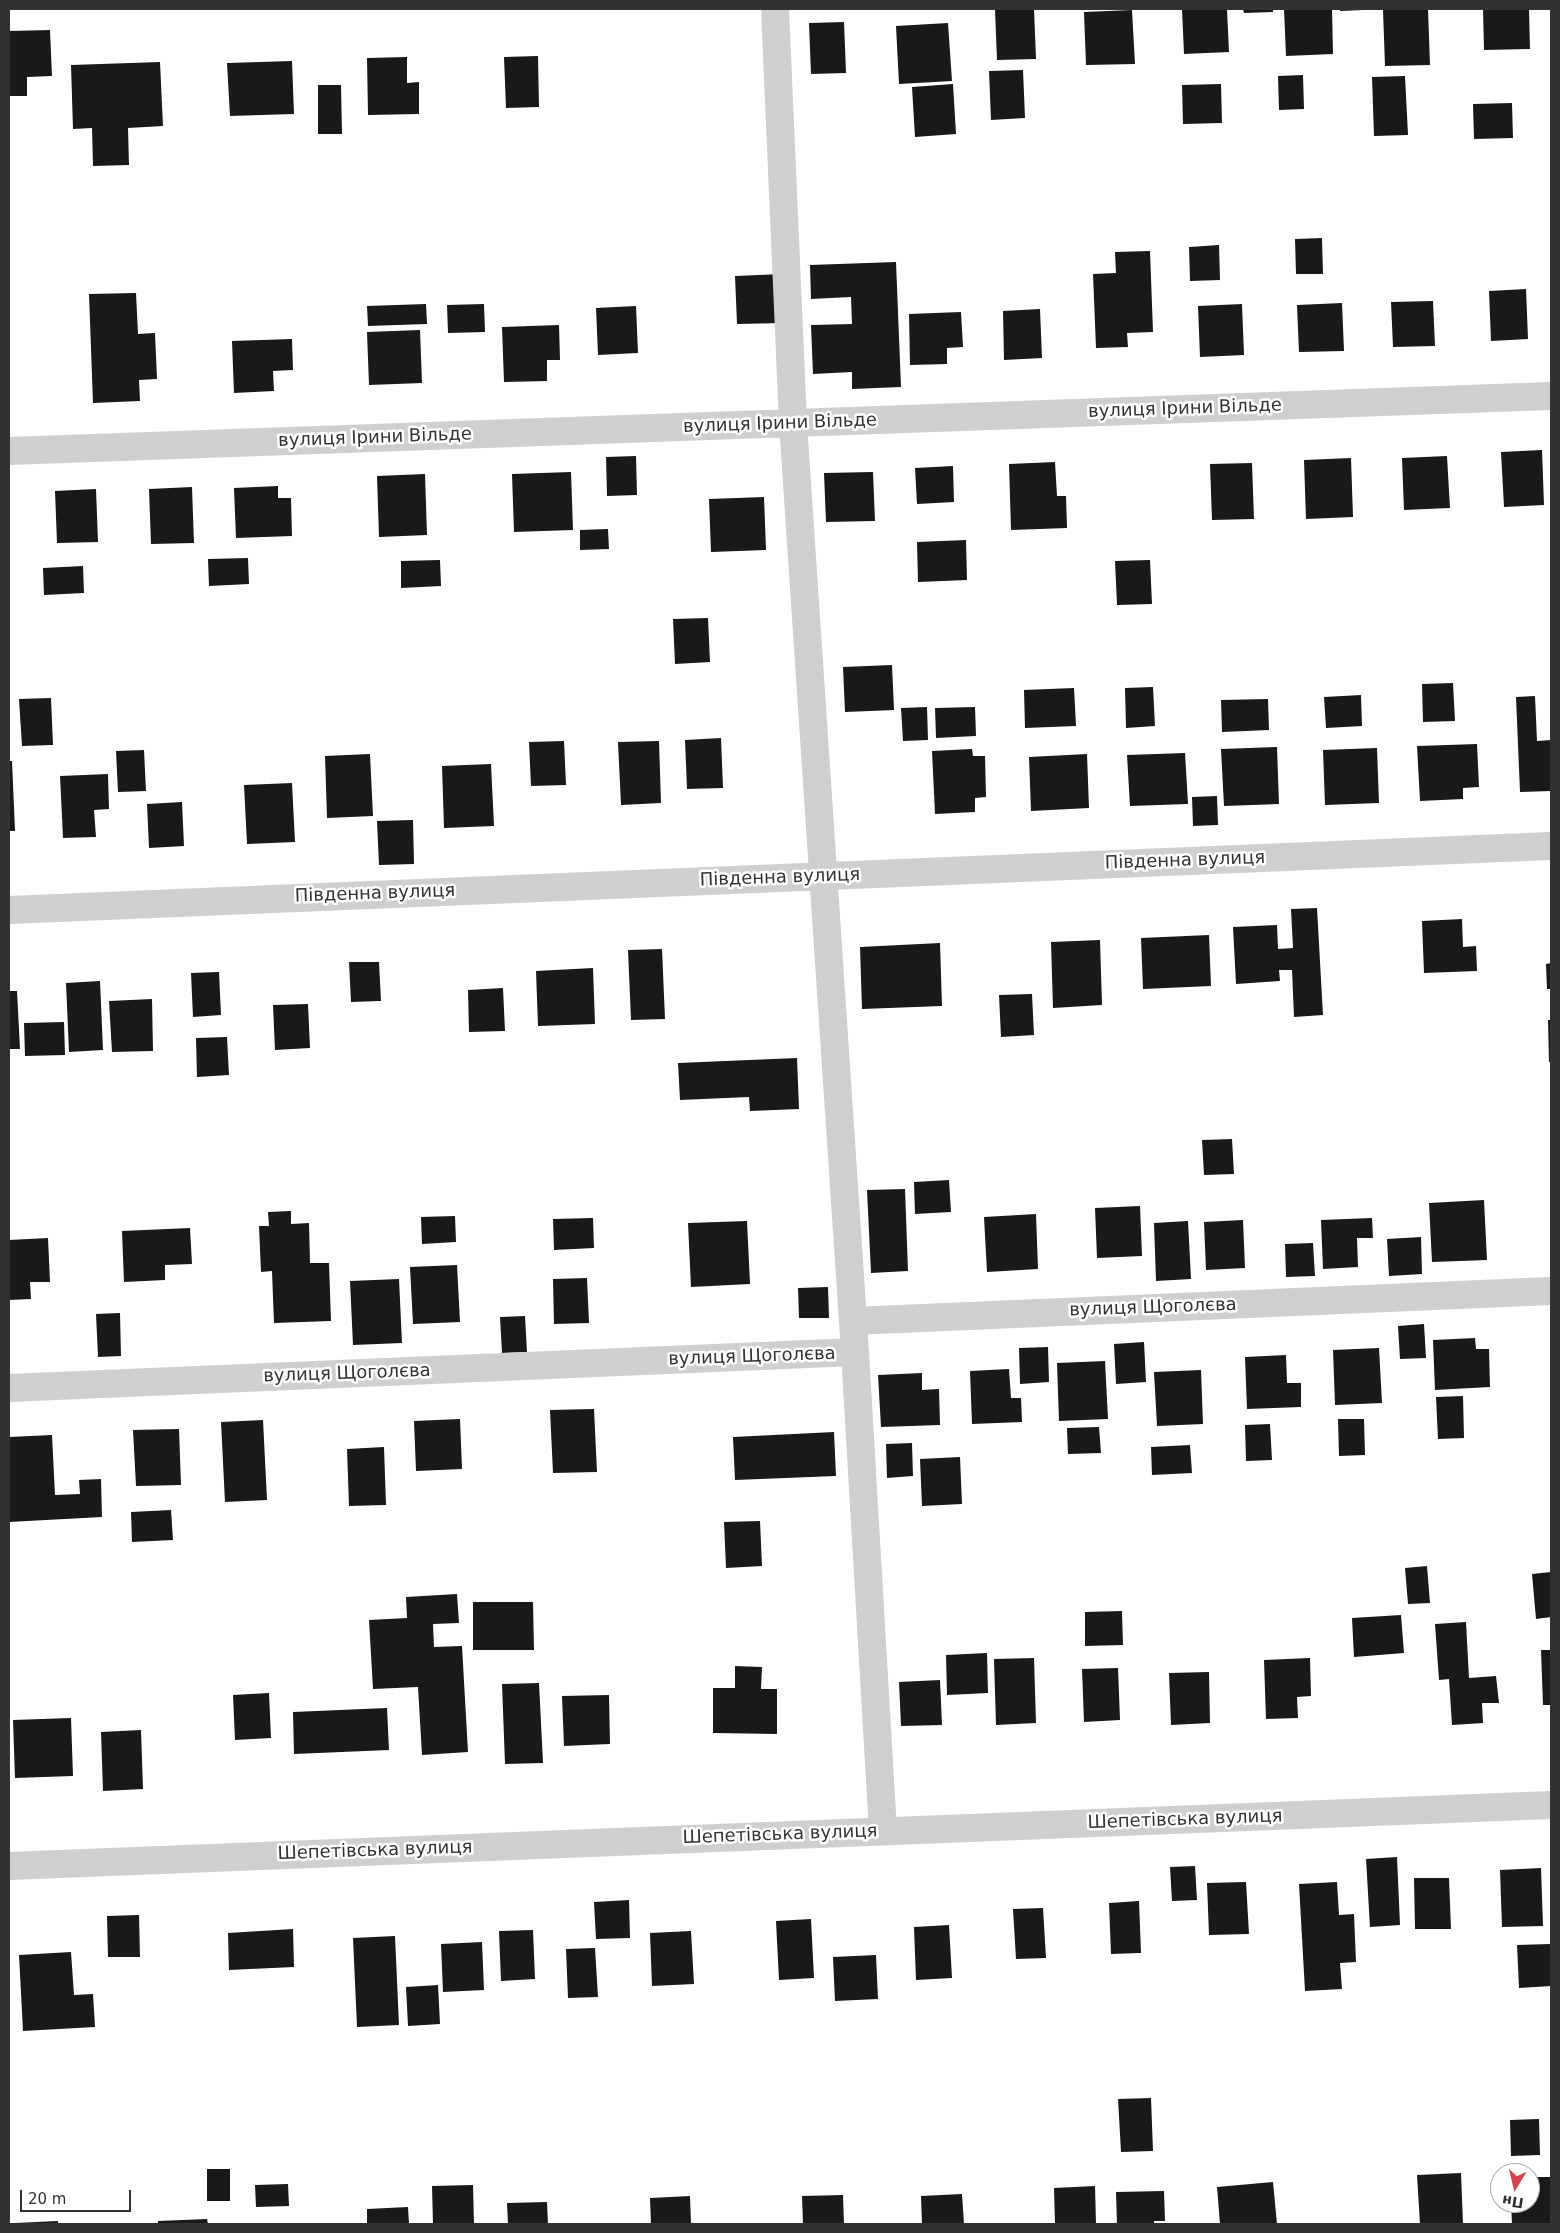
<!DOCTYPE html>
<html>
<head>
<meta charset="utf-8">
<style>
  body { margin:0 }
  #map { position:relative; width:1560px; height:2233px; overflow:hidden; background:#fff; font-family:"DejaVu Sans",sans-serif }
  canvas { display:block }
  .frame { position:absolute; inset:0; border:10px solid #323232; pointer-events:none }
  .north { position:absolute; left:1490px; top:2163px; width:50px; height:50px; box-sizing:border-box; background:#fff; border:1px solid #adadad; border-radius:50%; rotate:189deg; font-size:14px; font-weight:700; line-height:20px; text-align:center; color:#323232 }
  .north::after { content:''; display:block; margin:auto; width:18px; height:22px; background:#da434d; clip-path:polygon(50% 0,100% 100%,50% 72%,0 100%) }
  .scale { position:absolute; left:20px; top:2190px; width:111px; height:22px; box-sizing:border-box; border:2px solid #323232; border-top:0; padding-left:6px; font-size:15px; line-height:18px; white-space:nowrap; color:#323232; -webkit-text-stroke:4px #fff; paint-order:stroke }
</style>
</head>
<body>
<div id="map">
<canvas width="1560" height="2233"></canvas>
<div class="frame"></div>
<div class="north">Пн</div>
<div class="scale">20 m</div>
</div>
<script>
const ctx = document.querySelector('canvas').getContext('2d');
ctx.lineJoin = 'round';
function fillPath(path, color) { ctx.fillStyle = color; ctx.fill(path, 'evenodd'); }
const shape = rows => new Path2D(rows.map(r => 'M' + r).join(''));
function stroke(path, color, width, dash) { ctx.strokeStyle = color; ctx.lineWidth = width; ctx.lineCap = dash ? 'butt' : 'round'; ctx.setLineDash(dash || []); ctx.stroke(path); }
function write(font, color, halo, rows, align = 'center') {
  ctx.font = font + ' "DejaVu Sans",sans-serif'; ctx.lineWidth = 5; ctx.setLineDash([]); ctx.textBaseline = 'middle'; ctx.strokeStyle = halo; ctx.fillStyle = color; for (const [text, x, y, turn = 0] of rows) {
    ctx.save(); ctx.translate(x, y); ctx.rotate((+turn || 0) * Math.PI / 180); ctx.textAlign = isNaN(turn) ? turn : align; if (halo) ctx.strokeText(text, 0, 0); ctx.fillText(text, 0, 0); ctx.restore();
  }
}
fillPath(shape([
  [1034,9,1036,59,997,60,995,10],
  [1182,9,1227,9,1229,52,1184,54],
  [1243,9,1273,9,1273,12,1244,13],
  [1284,9,1332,9,1333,54,1286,56],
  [1340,9,1363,9,1363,10,1340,11],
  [1428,9,1430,65,1385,66,1383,10],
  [1483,9,1529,9,1530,49,1484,50],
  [1132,10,1135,64,1086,65,1084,12],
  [844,22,846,73,811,74,809,23],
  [948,23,952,81,899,84,896,26],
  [50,30,52,76,27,77,27,96,9,96,9,31],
  [538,56,539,107,506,108,504,57],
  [407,57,407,83,419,82,419,114,368,115,367,58],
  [292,61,294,114,230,116,227,63],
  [160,62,163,126,128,128,129,165,93,166,92,128,73,129,71,65],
  [1023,70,1025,118,991,120,989,71],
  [1303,75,1304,109,1279,110,1278,76],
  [1405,76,1408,135,1374,136,1372,77],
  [953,84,956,134,915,137,912,87],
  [1221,84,1222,123,1183,124,1182,85],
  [318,85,341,85,342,134,318,134],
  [1512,103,1513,138,1474,139,1473,104],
  [1322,238,1323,274,1296,274,1295,239],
  [1219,245,1220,280,1190,281,1189,247],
  [1150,251,1153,332,1127,333,1128,347,1096,348,1093,274,1116,273,1115,252],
  [896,262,901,387,852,389,852,372,813,374,811,325,852,324,851,297,811,299,810,265],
  [782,274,784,323,737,324,735,276],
  [1526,289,1528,339,1491,341,1489,291],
  [136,293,138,334,155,333,157,379,139,380,140,401,93,403,89,294],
  [1433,301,1435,346,1393,347,1391,302],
  [1342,303,1344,351,1299,352,1297,305],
  [426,304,427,324,368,326,367,306],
  [484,304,485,332,448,333,447,305],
  [1242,304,1244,355,1200,357,1198,306],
  [636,306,638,353,598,355,596,308],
  [1040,309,1042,358,1004,360,1003,311],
  [961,312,963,347,947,348,947,364,910,365,909,314],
  [559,325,560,360,547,360,547,381,504,382,502,327],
  [420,330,422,383,369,385,367,332],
  [292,339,293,370,273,371,274,391,234,393,232,341],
  [1542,450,1544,505,1504,507,1501,452],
  [636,456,637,495,607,496,606,457],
  [1447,456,1450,508,1404,510,1402,458],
  [1351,458,1353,517,1306,519,1304,460],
  [1055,462,1057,496,1066,496,1067,528,1011,530,1009,464],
  [1252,463,1254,519,1212,520,1210,464],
  [953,466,954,502,917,504,915,468],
  [571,472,573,530,514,532,512,474],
  [873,472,875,521,826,522,824,473],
  [425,474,427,535,379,537,377,476],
  [278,486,278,498,291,498,292,536,236,538,234,488],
  [192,487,194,543,151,544,149,489],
  [96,489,98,542,57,543,55,491],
  [764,497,766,550,711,552,709,499],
  [608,529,609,549,580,550,580,530],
  [966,540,967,580,918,582,917,542],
  [248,558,249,584,209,586,208,559],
  [440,560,441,586,401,588,401,561],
  [1150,560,1152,604,1117,605,1115,561],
  [83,566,84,593,44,595,43,568],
  [708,618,710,662,675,664,673,619],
  [892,665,894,710,845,712,843,667],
  [1453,683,1455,721,1423,722,1422,684],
  [1153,687,1155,726,1126,728,1125,688],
  [1074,688,1076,726,1025,728,1024,690],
  [1361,695,1362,726,1326,728,1324,697],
  [1535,696,1537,741,1551,740,1551,791,1520,792,1516,697],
  [51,698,53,745,22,746,19,699],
  [1268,699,1269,730,1222,732,1221,700],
  [927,707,928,740,903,741,901,708],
  [975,707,976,736,936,738,935,708],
  [721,738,723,788,687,789,685,740],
  [564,741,566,785,531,786,529,742],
  [659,741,661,803,621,805,618,742],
  [1477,744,1479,787,1463,788,1463,799,1420,801,1417,746],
  [1277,747,1279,804,1224,806,1221,749],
  [1377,748,1379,803,1325,805,1323,750],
  [972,749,973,756,985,756,986,797,975,798,975,812,935,814,932,751],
  [144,750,146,791,118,792,116,751],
  [1185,753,1188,804,1130,806,1127,755],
  [370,754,373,816,327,818,325,756],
  [1087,754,1089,808,1031,811,1029,757],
  [9,761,12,761,15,831,9,831],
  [491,764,494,826,444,828,442,766],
  [108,774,109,809,94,810,96,837,63,838,60,776],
  [292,783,295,842,247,844,244,785],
  [1217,796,1218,825,1193,826,1192,797],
  [182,802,184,846,149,848,147,804],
  [413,820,414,864,379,865,377,821],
  [1317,908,1323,1015,1294,1017,1292,970,1279,970,1280,981,1236,984,1233,927,1277,925,1278,949,1293,948,1291,909],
  [1462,919,1463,947,1476,946,1477,971,1424,973,1422,921],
  [1209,935,1211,986,1143,989,1141,938],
  [1100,940,1102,1005,1053,1008,1051,942],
  [940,943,942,1006,862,1009,860,947],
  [662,949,665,1019,631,1020,628,950],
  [349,962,379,962,381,1001,351,1002],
  [1551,963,1551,989,1547,989,1546,964],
  [593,968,595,1024,538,1026,536,971],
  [219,972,221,1015,193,1017,191,973],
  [100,981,103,1050,69,1052,66,983],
  [503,988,505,1031,469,1032,468,990],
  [9,991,17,991,20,1049,9,1049],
  [1032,994,1034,1035,1001,1037,999,995],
  [152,999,153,1051,112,1052,109,1001],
  [308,1004,310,1048,275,1050,273,1005],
  [1548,1020,1551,1020,1551,1062,1549,1062],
  [64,1022,65,1055,25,1056,24,1023],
  [227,1037,229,1075,197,1077,196,1038],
  [797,1058,799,1109,750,1111,749,1097,680,1100,678,1063],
  [1232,1139,1234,1174,1204,1175,1202,1140],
  [949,1180,951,1212,915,1214,914,1182],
  [905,1189,908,1271,871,1273,867,1190],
  [1484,1200,1487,1260,1432,1262,1429,1203],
  [1140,1206,1142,1256,1097,1258,1095,1208],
  [291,1211,291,1224,309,1223,310,1263,329,1263,331,1321,274,1323,272,1271,261,1272,259,1226,269,1226,268,1212],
  [1036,1214,1038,1269,987,1272,984,1217],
  [455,1216,456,1242,422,1244,421,1217],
  [593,1218,594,1248,554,1250,553,1219],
  [1372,1218,1373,1238,1357,1238,1358,1267,1323,1269,1321,1220],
  [1243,1220,1245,1268,1206,1270,1204,1222],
  [747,1221,750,1284,691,1287,688,1223],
  [1188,1221,1191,1279,1156,1281,1154,1223],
  [190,1228,192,1264,165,1265,165,1280,124,1282,122,1231],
  [1421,1237,1422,1274,1389,1276,1387,1239],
  [48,1238,50,1282,30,1282,31,1299,9,1300,9,1240],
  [1313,1243,1315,1276,1286,1277,1285,1244],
  [457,1265,460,1322,413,1324,410,1267],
  [587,1278,589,1323,554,1324,553,1279],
  [399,1279,402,1343,353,1345,350,1281],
  [828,1287,829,1318,799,1318,798,1288],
  [120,1313,121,1356,98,1357,96,1314],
  [525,1316,527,1352,502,1353,500,1317],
  [1424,1324,1426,1358,1400,1359,1398,1326],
  [1475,1338,1476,1349,1489,1349,1490,1387,1435,1390,1433,1340],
  [1144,1342,1146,1382,1116,1384,1114,1344],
  [1048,1347,1049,1382,1020,1384,1019,1348],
  [1379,1348,1382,1403,1335,1405,1333,1350],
  [1286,1355,1287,1383,1301,1383,1301,1407,1247,1409,1245,1357],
  [1105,1361,1108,1419,1059,1421,1057,1363],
  [1009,1369,1011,1398,1021,1398,1022,1422,972,1424,970,1371],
  [1201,1370,1203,1424,1157,1426,1154,1372],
  [922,1373,922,1390,939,1389,940,1425,881,1427,878,1375],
  [1463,1396,1464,1438,1438,1439,1436,1397],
  [594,1409,597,1472,553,1473,550,1410],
  [460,1419,462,1469,416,1471,414,1421],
  [1338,1419,1364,1419,1365,1455,1339,1456],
  [263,1420,267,1500,225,1502,221,1422],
  [1270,1424,1272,1460,1246,1461,1245,1425],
  [1099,1427,1101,1453,1068,1454,1067,1428],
  [179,1429,181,1485,136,1486,133,1430],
  [834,1432,836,1476,735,1480,733,1437],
  [52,1435,55,1495,80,1494,79,1480,101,1479,102,1517,9,1522,9,1437],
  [912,1443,913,1476,887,1478,886,1444],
  [1190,1445,1192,1473,1152,1475,1151,1447],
  [384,1447,386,1505,349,1506,347,1449],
  [960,1457,962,1504,922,1506,920,1459],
  [171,1510,173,1540,132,1542,131,1512],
  [760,1521,762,1566,726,1568,724,1522],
  [1427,1566,1430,1603,1408,1604,1405,1568],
  [1551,1572,1551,1617,1536,1619,1532,1574],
  [457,1594,459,1623,433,1624,434,1647,462,1646,468,1752,422,1755,418,1687,373,1689,369,1620,407,1618,406,1597],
  [473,1602,533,1602,534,1650,473,1650],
  [1122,1611,1123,1645,1085,1646,1085,1612],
  [1401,1615,1404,1653,1354,1657,1352,1618],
  [1466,1622,1469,1678,1496,1676,1499,1703,1482,1703,1483,1723,1452,1725,1449,1679,1439,1680,1435,1624],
  [1541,1650,1551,1650,1551,1705,1543,1705],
  [987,1653,988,1693,947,1695,946,1655],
  [1034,1658,1036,1723,996,1725,994,1659],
  [1310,1658,1311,1696,1297,1697,1298,1718,1266,1719,1264,1660],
  [735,1666,762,1667,761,1689,777,1689,777,1734,713,1733,713,1688,735,1688],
  [1118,1668,1120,1720,1084,1722,1082,1669],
  [1209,1672,1210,1723,1171,1725,1169,1673],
  [940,1680,942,1725,901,1726,899,1682],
  [539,1683,543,1763,505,1764,502,1684],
  [269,1693,271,1738,235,1740,233,1695],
  [609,1695,610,1744,564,1746,562,1696],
  [387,1708,389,1750,294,1754,293,1712],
  [71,1718,73,1776,15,1778,13,1720],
  [141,1730,143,1789,103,1791,101,1732],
  [1397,1857,1400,1925,1370,1927,1366,1859],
  [1195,1866,1197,1900,1172,1901,1170,1867],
  [1541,1868,1543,1926,1502,1927,1500,1870],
  [1414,1878,1449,1878,1451,1929,1415,1929],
  [1246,1882,1249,1934,1209,1935,1207,1883],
  [1337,1882,1339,1915,1354,1914,1356,1962,1340,1963,1342,1989,1305,1991,1299,1884],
  [629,1900,630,1938,596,1939,594,1902],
  [1139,1901,1141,1953,1111,1954,1109,1903],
  [1043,1908,1046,1958,1016,1959,1013,1909],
  [139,1915,140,1957,108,1957,107,1916],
  [811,1919,814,1978,779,1980,776,1921],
  [949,1925,952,1978,916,1980,914,1927],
  [293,1929,294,1967,229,1970,228,1933],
  [533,1930,535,1979,501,1981,499,1931],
  [691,1931,694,1984,652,1986,650,1933],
  [395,1936,399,2025,357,2027,353,1938],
  [482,1942,484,1990,443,1992,441,1944],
  [1550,1944,1551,1986,1519,1988,1517,1945],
  [595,1948,598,1997,568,1998,566,1949],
  [71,1952,74,1995,93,1994,95,2027,23,2031,19,1955],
  [876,1955,878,1999,835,2001,833,1957],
  [438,1985,440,2024,408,2026,406,1987],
  [1151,2098,1153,2151,1121,2152,1118,2099],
  [1539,2119,1540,2155,1511,2156,1510,2120],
  [207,2169,230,2169,230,2201,207,2201],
  [1461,2173,1463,2224,1420,2224,1417,2175],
  [1530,2177,1551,2177,1550,2224,1512,2224,1511,2203,1530,2203],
  [1273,2182,1277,2224,1220,2224,1217,2187],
  [288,2184,289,2206,256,2207,255,2185],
  [473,2185,474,2224,433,2224,432,2186],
  [1095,2186,1096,2224,1055,2224,1054,2188],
  [1164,2191,1165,2221,1154,2221,1154,2224,1117,2224,1116,2192],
  [962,2194,964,2224,922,2224,921,2196],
  [843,2195,844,2224,803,2224,802,2196],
  [690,2196,691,2224,651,2224,650,2198],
  [547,2202,548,2224,508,2224,507,2203],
  [408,2207,409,2224,367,2224,367,2209],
  [207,2219,208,2224,158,2224,158,2221],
  [58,2221,58,2224,15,2224,15,2223]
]), '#191919');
stroke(shape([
  [775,9,793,423,853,1321],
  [9,451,1551,396],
  [9,910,1551,846],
  [855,1352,883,1831],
  [9,1388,855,1352,853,1321,1551,1291],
  [9,1866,1551,1805]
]), '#cfcfcf', 28);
write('18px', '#323232', '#fff', [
  ["вулиця Ірини Вільде",1185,409,-2],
  ["вулиця Ірини Вільде",780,424,-2],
  ["вулиця Ірини Вільде",375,438,-2],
  ["Південна вулиця",1185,861,-2],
  ["Південна вулиця",780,878,-2],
  ["Південна вулиця",375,894,-2],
  ["вулиця Щоголєва",1153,1308,-2],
  ["вулиця Щоголєва",752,1357,-2],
  ["вулиця Щоголєва",347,1374,-2],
  ["Шепетівська вулиця",1185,1820,-2],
  ["Шепетівська вулиця",780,1835,-2],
  ["Шепетівська вулиця",375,1851,-2]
]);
</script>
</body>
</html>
